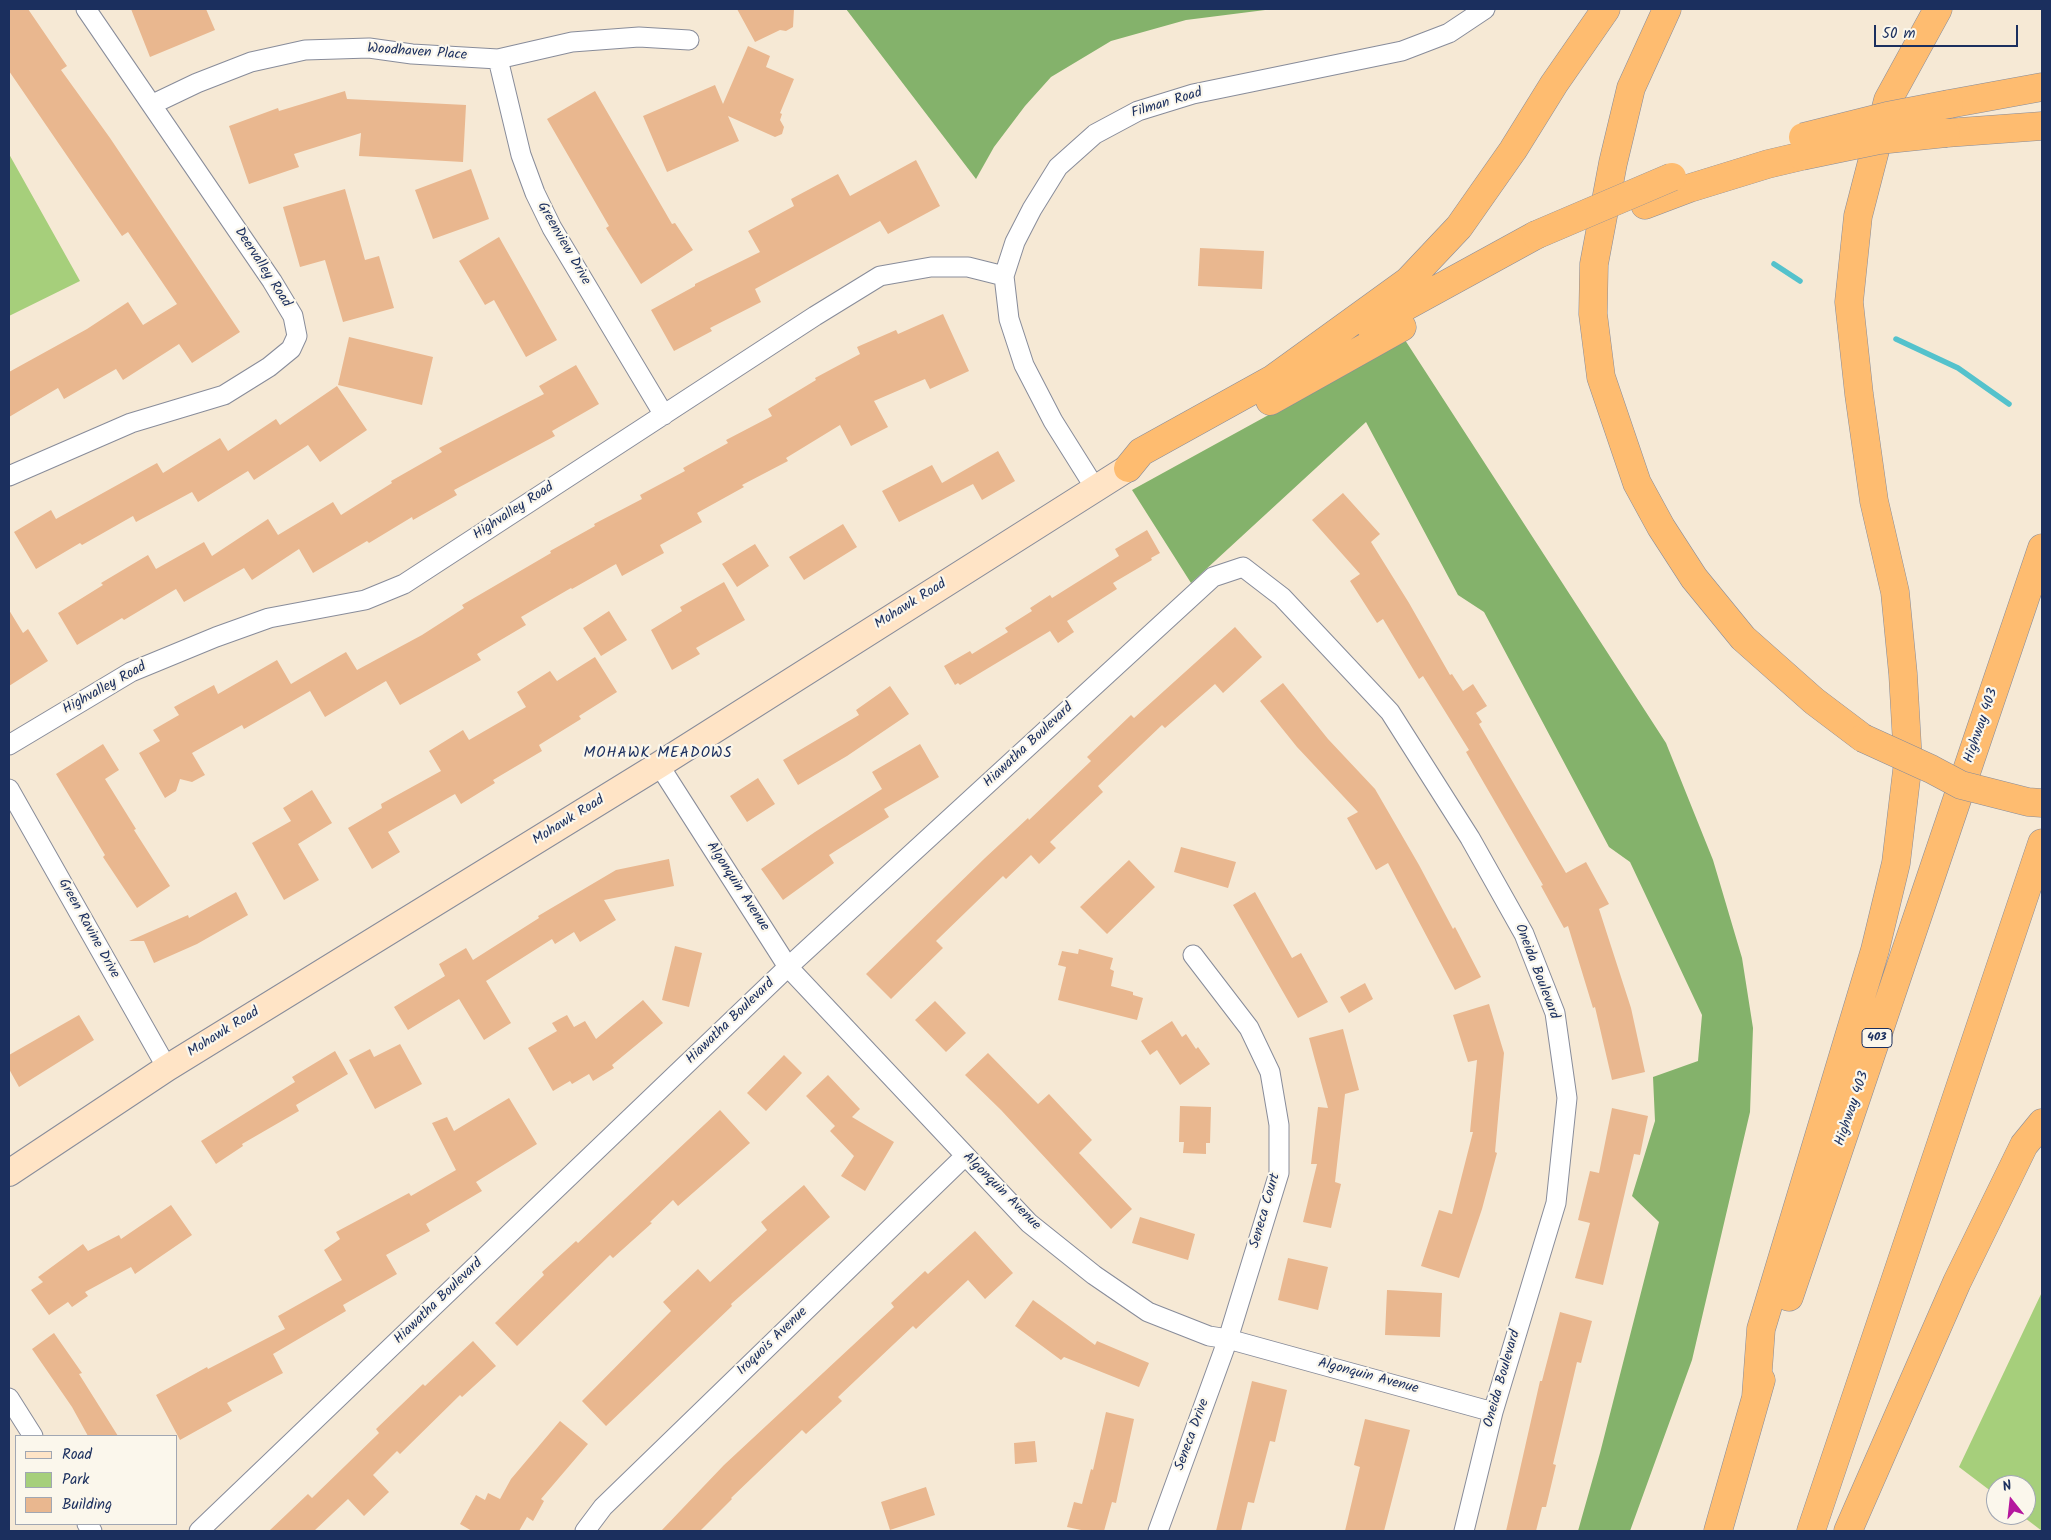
<!DOCTYPE html>
<html>
<head>
<meta charset="utf-8">
<style>
  body { margin:0 }
  #map { position:relative; width:2051px; height:1540px; overflow:hidden; background:#f6e9d5; font-family:Kalam,sans-serif }
  canvas { display:block }
  .frame { position:absolute; inset:0; border:10px solid #1b2f5e; pointer-events:none }
  .legend { position:absolute; left:15px; top:1435px; width:162px; height:90px; box-sizing:border-box; background:#fbf7ec; border:1px solid #a1a7b3; margin:0; padding:6px 9px; list-style:none; font-size:15px; color:#1b2f5e }
  .legend li { display:flex; align-items:center; gap:10px; height:25px }
  .legend b { width:25px; border:1px solid #a1a7b3 }
  .north { position:absolute; left:1986px; top:1475px; width:50px; height:50px; box-sizing:border-box; background:#fbf7ec; border:1px solid #a1a7b3; border-radius:50%; rotate:344deg; font-size:14px; font-weight:700; line-height:20px; text-align:center; color:#1b2f5e }
  .north::after { content:''; display:block; margin:auto; width:18px; height:22px; background:#b5179e; clip-path:polygon(50% 0,100% 100%,50% 72%,0 100%) }
  .scale { position:absolute; left:1874px; top:25px; width:144px; height:22px; box-sizing:border-box; border:2px solid #1b2f5e; border-top:0; padding-left:6px; font-size:15px; line-height:18px; white-space:nowrap; color:#1b2f5e; -webkit-text-stroke:4px #fbf7ec; paint-order:stroke }
</style>
</head>
<body>
<div id="map">
<canvas width="2051" height="1540"></canvas>
<div class="frame"></div>
<ul class="legend">
<li><b style="height:6px;background:#ffe4c6"></b>Road</li>
<li><b style="height:14px;background:#a6cf7b"></b>Park</li>
<li><b style="height:14px;background:#e9b78f"></b>Building</li>
</ul>
<div class="north">N</div>
<div class="scale">50 m</div>
</div>
<script>
const ctx = document.querySelector('canvas').getContext('2d');
ctx.lineJoin = 'round';
function fillPath(path, color) { ctx.fillStyle = color; ctx.fill(path, 'evenodd'); }
const shape = rows => new Path2D(rows.map(r => 'M' + r).join(''));
function stroke(path, color, width, dash) { ctx.strokeStyle = color; ctx.lineWidth = width; ctx.lineCap = dash ? 'butt' : 'round'; ctx.setLineDash(dash || []); ctx.stroke(path); }
function write(font, color, halo, rows, align = 'center') {
  ctx.font = font + ' Kalam,sans-serif'; ctx.lineWidth = 4.5; ctx.setLineDash([]); ctx.textBaseline = 'middle'; ctx.strokeStyle = halo; ctx.fillStyle = color; for (const [text, x, y, turn = 0] of rows) {
    ctx.save(); ctx.translate(x, y); ctx.rotate((+turn || 0) * Math.PI / 180); ctx.textAlign = isNaN(turn) ? turn : align; if (halo) ctx.strokeText(text, 0, 0); ctx.fillText(text, 0, 0); ctx.restore();
  }
}
fillPath(shape([
  [9,154,80,281,9,316],
  [2042,1292,2042,1531,2021,1515,2026,1515,2026,1485,1996,1485,1996,1495,1959,1467]
]), '#a6cf7b');
fillPath(shape([
  [846,9,1273,9,1186,20,1111,41,1051,77,1025,106,994,147,976,179],
  [1405,340,1666,743,1713,860,1742,958,1753,1028,1750,1112,1692,1360,1630,1531,1578,1531,1600,1453,1659,1222,1632,1196,1655,1121,1653,1077,1698,1061,1702,1015,1630,862,1609,847,1484,612,1458,595,1366,422,1191,583,1132,490]
]), '#84b26b');
stroke(shape([
  [1774,264,1800,281],
  [1896,339,1958,368,2009,404]
]), '#54c2cc', 5.5);
fillPath(shape([
  [9,9,28,9,67,66,61,70,110,138,240,332,192,363,179,344,123,380,116,369,64,399,58,388,9,417,9,372,87,329,128,302,143,325,177,304,128,232,122,236,9,71],
  [131,9,206,9,215,30,150,57],
  [737,9,794,9,793,27,786,31,780,30,755,42],
  [748,46,770,56,766,67,794,79,780,113,782,114,780,120,784,127,782,134,775,137,728,116,739,141,667,172,643,116,715,85,723,104],
  [345,91,347,99,466,105,463,162,359,156,361,133,294,154,299,167,249,184,229,126,278,108,279,111],
  [595,91,672,224,675,223,693,250,641,284,606,228,609,226,547,119],
  [916,160,940,206,888,234,880,221,755,289,761,302,710,328,712,331,674,351,651,310,695,286,695,284,760,252,748,231,794,206,791,199,838,174,850,196],
  [471,169,489,219,433,239,415,190],
  [345,189,365,260,379,256,394,308,343,322,325,260,300,267,283,207],
  [499,237,557,340,526,357,494,300,485,305,459,261],
  [1200,248,1264,251,1262,289,1198,286],
  [943,314,969,371,930,389,925,379,874,401,888,427,851,446,840,425,786,458,788,461,742,485,744,487,697,513,702,522,660,545,664,553,622,576,616,564,572,589,571,588,521,617,526,625,477,654,481,660,400,705,386,681,325,717,310,691,244,729,242,725,192,753,205,775,192,782,180,779,176,791,165,798,139,753,160,741,153,730,179,715,174,707,214,685,218,694,277,660,291,684,346,652,357,670,422,635,464,608,462,605,551,553,550,551,595,526,594,524,642,499,640,495,685,471,683,468,728,443,726,440,772,416,768,409,816,380,815,378,860,354,857,347,896,330,898,334],
  [349,337,433,357,422,405,338,385],
  [576,365,599,404,552,431,555,436,454,490,457,495,413,520,412,517,369,543,367,541,313,573,299,549,252,580,244,568,184,602,176,589,124,620,122,618,77,645,58,613,103,585,101,583,148,555,156,569,204,542,212,556,268,519,278,535,333,502,341,515,392,483,391,481,442,452,439,448,544,394,539,386],
  [337,386,367,430,320,462,308,445,254,480,248,471,198,502,192,492,136,522,133,516,82,545,80,543,36,569,14,532,51,510,56,519,157,463,163,473,220,438,228,451,276,419,280,425],
  [998,451,1015,481,982,500,973,484,899,522,882,491,932,465,942,483],
  [1343,493,1380,534,1371,542,1409,603,1450,675,1452,674,1463,691,1473,684,1487,706,1476,713,1482,722,1479,724,1566,873,1586,862,1609,904,1599,909,1631,1008,1645,1072,1612,1080,1595,1007,1593,1008,1568,926,1564,928,1541,886,1543,885,1466,752,1469,750,1423,676,1419,679,1383,619,1377,623,1350,581,1360,574,1312,520],
  [843,524,857,547,804,580,789,557],
  [1147,530,1160,553,1151,558,1152,560,1113,583,1117,589,1067,621,1074,632,1058,643,1050,631,960,685,958,683,955,685,944,666,970,651,972,654,1008,632,1005,628,1032,611,1030,608,1050,595,1052,598,1119,556,1115,549],
  [755,544,769,566,737,587,722,564],
  [724,582,745,620,696,648,700,654,672,670,651,630,682,611,680,607],
  [9,610,23,633,28,629,48,661,9,686],
  [609,611,627,640,601,656,583,628],
  [1235,627,1262,657,1223,693,1215,684,1165,728,1162,725,1098,786,1103,792,1050,842,1056,848,1039,864,1031,855,1006,879,1003,876,936,941,943,948,891,999,866,974,985,858,1028,818,1029,820,1091,761,1087,757,1131,715,1134,718],
  [595,657,617,692,579,716,581,719,539,745,542,751,493,780,495,783,461,804,455,794,388,832,400,852,372,869,348,828,382,808,381,804,441,771,429,751,463,730,469,740,526,707,517,692,550,671,557,681],
  [1283,683,1328,739,1375,789,1419,865,1453,929,1455,927,1481,977,1455,990,1388,863,1376,870,1347,818,1358,812,1297,747,1260,701],
  [890,686,909,714,847,756,798,785,783,760,859,715,856,710],
  [103,744,119,770,105,779,136,829,134,830,170,886,137,908,103,857,105,855,56,774],
  [920,744,939,777,884,809,889,817,829,855,834,863,783,900,761,869,815,832,882,789,872,772],
  [758,778,775,804,747,822,730,796],
  [312,790,332,823,298,844,319,880,284,900,252,843,291,821,283,808],
  [1181,847,1236,862,1228,888,1174,872],
  [669,859,674,886,604,900,616,920,580,942,574,932,555,944,552,939,486,981,511,1023,484,1040,459,999,408,1030,394,1007,445,976,439,964,466,948,473,960,539,918,538,916,616,870],
  [1129,860,1155,887,1107,934,1080,907],
  [236,892,248,915,197,944,154,963,144,941,129,941,188,915,189,918],
  [1255,892,1292,958,1301,953,1328,1002,1298,1018,1233,905],
  [675,946,702,953,689,1007,662,1000],
  [1079,949,1113,958,1110,969,1114,971,1111,986,1133,992,1133,995,1143,998,1137,1020,1058,1000,1066,967,1058,965,1062,951,1078,954],
  [1365,983,1373,999,1349,1013,1340,997],
  [643,1000,663,1023,612,1065,614,1068,593,1081,589,1074,572,1084,570,1081,553,1091,528,1048,557,1031,552,1023,567,1015,574,1027,585,1021,596,1039],
  [935,1001,966,1033,946,1052,915,1020],
  [1489,1004,1504,1053,1495,1152,1497,1153,1482,1209,1459,1278,1421,1266,1439,1210,1452,1214,1473,1132,1470,1132,1477,1060,1468,1062,1453,1015],
  [79,1015,94,1040,19,1087,9,1069,9,1055],
  [1172,1021,1182,1037,1186,1034,1196,1049,1198,1047,1210,1064,1180,1085,1157,1050,1150,1055,1141,1041],
  [1343,1029,1359,1090,1345,1094,1335,1182,1341,1184,1331,1228,1303,1222,1317,1164,1311,1164,1318,1107,1328,1108,1309,1038],
  [400,1044,422,1084,375,1109,349,1060,370,1049,374,1057],
  [335,1051,348,1074,296,1105,299,1111,242,1144,243,1146,216,1164,201,1141,295,1082,292,1077],
  [988,1053,1038,1104,1049,1094,1092,1140,1079,1153,1132,1209,1111,1229,1001,1110,965,1075],
  [784,1055,802,1073,766,1111,747,1093],
  [828,1075,860,1109,852,1117,894,1142,865,1191,841,1176,854,1156,830,1131,835,1126,806,1096],
  [509,1098,537,1144,476,1182,482,1191,426,1224,430,1231,386,1255,397,1274,343,1305,346,1311,273,1354,283,1373,227,1403,232,1411,180,1440,156,1395,207,1367,208,1369,285,1329,278,1316,342,1280,324,1250,340,1239,336,1232,409,1193,411,1196,456,1170,432,1123,447,1117,454,1131],
  [1180,1106,1211,1107,1210,1143,1206,1143,1206,1154,1183,1153,1184,1142,1179,1142],
  [1612,1108,1648,1116,1640,1155,1634,1154,1603,1285,1575,1278,1590,1223,1578,1220,1590,1171,1599,1173],
  [720,1110,750,1143,678,1206,673,1200,650,1222,652,1223,613,1258,610,1255,517,1346,495,1323,544,1275,542,1272,576,1241,578,1243],
  [804,1185,830,1217,731,1304,732,1306,606,1426,582,1401,671,1311,663,1302,698,1269,710,1282,767,1230,761,1222],
  [171,1205,192,1235,135,1274,131,1267,85,1292,88,1296,72,1307,68,1302,49,1315,31,1290,43,1282,38,1277,83,1244,88,1251,119,1235,121,1239],
  [1140,1217,1195,1234,1188,1260,1132,1243],
  [975,1231,1013,1273,985,1299,968,1280,916,1329,913,1326,838,1397,842,1401,806,1434,802,1430,731,1498,732,1499,700,1531,661,1531,724,1465,894,1307,891,1303,925,1271,928,1274],
  [1288,1258,1328,1267,1318,1310,1278,1300],
  [1387,1290,1442,1293,1440,1337,1385,1335],
  [1033,1300,1095,1345,1097,1341,1149,1363,1139,1387,1064,1357,1061,1360,1015,1326],
  [1560,1312,1592,1321,1581,1363,1577,1362,1553,1464,1556,1465,1546,1507,1542,1507,1536,1531,1506,1531,1540,1381,1542,1381],
  [54,1333,82,1373,79,1374,118,1436,88,1436,72,1407,32,1349],
  [473,1341,496,1366,462,1397,460,1395,400,1454,397,1451,373,1475,389,1492,364,1516,348,1499,314,1531,269,1531,308,1494,312,1498,379,1433,376,1429,423,1384,425,1386],
  [1252,1381,1287,1390,1275,1442,1270,1441,1254,1503,1248,1502,1241,1531,1216,1531],
  [1106,1412,1134,1419,1116,1503,1112,1502,1104,1531,1086,1531,1067,1527,1074,1502,1082,1504,1091,1469,1093,1470],
  [1365,1419,1410,1430,1384,1531,1345,1531,1360,1467,1354,1465],
  [560,1421,588,1444,541,1499,544,1501,533,1521,527,1517,519,1531,472,1531,460,1524,476,1495,485,1500,488,1493,500,1499,511,1479],
  [1035,1441,1037,1462,1015,1464,1014,1443],
  [926,1487,935,1515,890,1530,881,1502]
]), '#e9b78f');
const minor = shape([
  [498,59,521,155,535,193,552,228,664,415],
  [153,104,197,83,251,62,305,50,369,48,412,54,498,59,572,42,639,37,689,40],
  [9,476,131,423,224,395,269,367,291,349,297,336,293,316,272,281,86,9],
  [1095,488,1053,421,1024,365,1009,319,1004,276,1015,242,1032,209,1058,167,1095,134,1138,111,1193,94,1402,51,1449,33,1485,9],
  [9,745,131,672,216,637,269,618,365,600,404,584,815,316,880,276,931,267,968,267,1004,276],
  [659,765,788,967,1029,1223,1094,1275,1148,1312,1209,1336,1228,1339,1493,1412],
  [9,789,167,1068],
  [9,1398,33,1436],
  [87,1524,92,1531],
  [199,1531,788,967,1213,577,1243,567,1282,597,1390,712,1470,838,1524,934,1555,1013,1567,1098,1556,1203,1493,1412,1464,1531],
  [585,1531,603,1507,965,1156],
  [1158,1531,1228,1339,1279,1173,1279,1125,1270,1072,1249,1028,1193,955]
]);
const secondary = shape([
  [9,1173,167,1068,659,765,1128,468]
]);
const motorway = shape([
  [1667,9,1631,88,1613,163,1594,264,1593,314,1601,377,1637,483,1661,527,1694,578,1743,638,1814,701,1863,738],
  [1949,104,2042,87],
  [1946,133,2042,126],
  [1645,205,1690,188,1768,164,1802,156],
  [1370,326,1536,235],
  [1274,378,1408,281,1459,227,1513,150,1554,84,1606,9],
  [1270,401,1402,327],
  [1128,468,1141,452,1289,370],
  [1789,1297,2042,548],
  [1756,1397,1761,1329,1875,950,1896,863,1908,762,1903,674,1895,592,1874,501,1859,394,1849,302,1858,216,1888,100,1938,9],
  [1718,1531,1761,1380],
  [1811,1531,2042,843],
  [1848,1531,1957,1282,2024,1145,2042,1123]
]);
stroke(minor, '#888c9a', 21);
stroke(secondary, '#888c9a', 28);
stroke(motorway, '#888c9a', 29);
stroke(minor, '#fff', 19);
stroke(secondary, '#ffe4c6', 26);
stroke(motorway, '#febc70', 28);
const motorwayBridge = shape([
  [1803,137,1887,116,1949,104],
  [1802,156,1879,140,1946,133],
  [1536,235,1672,177],
  [1863,738,1931,769,1961,785,2028,802,2042,803]
]);
stroke(motorwayBridge, '#888c9a', 29, []);
stroke(motorwayBridge, '#febc70', 28);
for (const [x, y, w] of [
  [1877,1038,30]
]) { const box = new Path2D(); box.roundRect(x - w / 2, y - 9.5, w, 19, 4); ctx.fillStyle = '#fbf7ec'; ctx.fill(box); stroke(box, '#1b2f5e', 1); }
write('bold 12px', '#1b2f5e', null, [
  ["403",1877,1038]
]);
write('14px', '#1b2f5e', '#fbf7ec', [
  ["Woodhaven Place",417,53,4],
  ["Filman Road",1167,104,-17],
  ["Greenview Drive",563,244,60],
  ["Deervalley Road",262,268,57],
  ["Highvalley Road",514,512,-33],
  ["Mohawk Road",911,605,-32],
  ["Highvalley Road",105,689,-29],
  ["Highway 403",1982,726,-71],
  ["Hiawatha Boulevard",1029,746,-43],
  ["Mohawk Road",569,821,-32],
  ["Algonquin Avenue",737,887,57],
  ["Green Ravine Drive",88,929,61],
  ["Oneida Boulevard",1536,972,69],
  ["Hiawatha Boulevard",731,1022,-44],
  ["Mohawk Road",224,1033,-32],
  ["Highway 403",1853,1109,-71],
  ["Algonquin Avenue",1001,1192,45],
  ["Seneca Court",1266,1211,-74],
  ["Hiawatha Boulevard",439,1302,-44],
  ["Iroquois Avenue",773,1342,-44],
  ["Algonquin Avenue",1368,1377,15],
  ["Oneida Boulevard",1503,1379,-74],
  ["Seneca Drive",1193,1435,-70]
]);
ctx.letterSpacing = '1px';
write('15px', '#1b2f5e', '#fbf7ec', [
  ["MOHAWK MEADOWS",658,754]
]);
ctx.letterSpacing = '0px';
</script>
</body>
</html>
